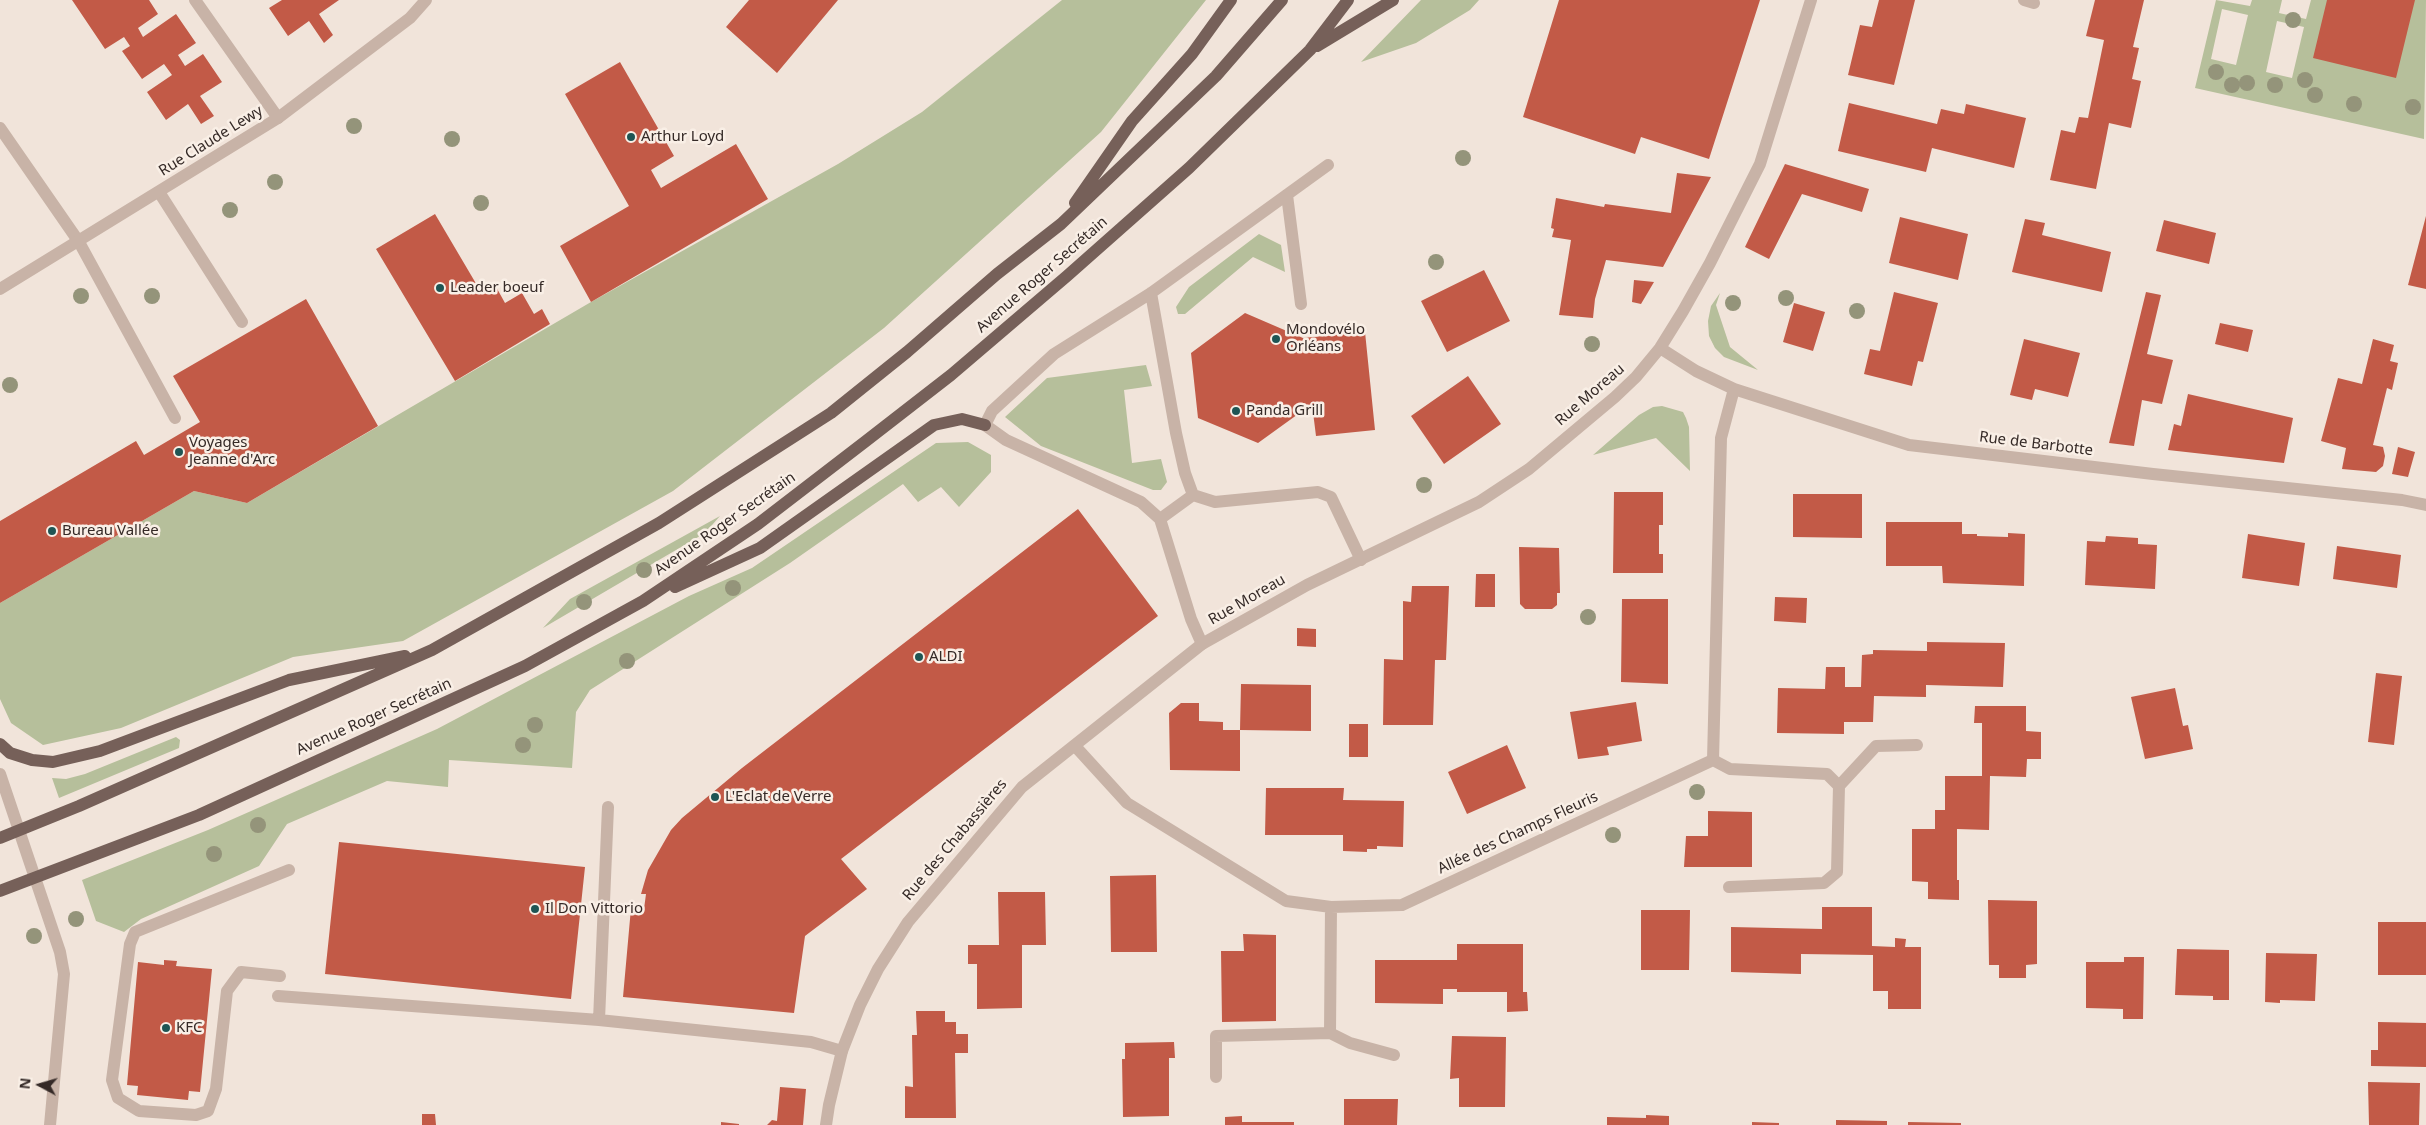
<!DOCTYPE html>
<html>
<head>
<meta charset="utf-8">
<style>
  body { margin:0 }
  #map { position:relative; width:2426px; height:1125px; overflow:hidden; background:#f1e4da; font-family:"Noto Sans",sans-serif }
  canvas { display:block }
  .north { position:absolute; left:15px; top:1060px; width:50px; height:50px; -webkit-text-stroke:4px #f9efe6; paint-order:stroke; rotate:276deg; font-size:14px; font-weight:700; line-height:20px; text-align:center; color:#352a27 }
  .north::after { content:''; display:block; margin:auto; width:18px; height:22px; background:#352a27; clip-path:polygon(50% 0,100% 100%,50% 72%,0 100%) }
</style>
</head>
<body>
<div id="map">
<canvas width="2426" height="1125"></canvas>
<div class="north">N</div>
</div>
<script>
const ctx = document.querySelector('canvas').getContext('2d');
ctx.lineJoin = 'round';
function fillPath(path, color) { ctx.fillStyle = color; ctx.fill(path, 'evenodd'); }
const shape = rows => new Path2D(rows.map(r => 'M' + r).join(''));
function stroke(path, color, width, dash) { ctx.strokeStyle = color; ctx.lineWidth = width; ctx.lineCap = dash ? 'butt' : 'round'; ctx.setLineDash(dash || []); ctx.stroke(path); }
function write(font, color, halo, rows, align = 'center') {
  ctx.font = font + ' "Noto Sans",sans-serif'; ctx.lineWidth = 5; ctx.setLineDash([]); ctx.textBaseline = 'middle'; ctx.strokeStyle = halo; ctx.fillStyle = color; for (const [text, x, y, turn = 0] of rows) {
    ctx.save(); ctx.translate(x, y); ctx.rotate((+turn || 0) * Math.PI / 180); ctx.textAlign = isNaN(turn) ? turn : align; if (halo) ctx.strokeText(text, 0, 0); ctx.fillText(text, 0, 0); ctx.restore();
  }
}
fillPath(shape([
  [1062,0,1206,0,1101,132,884,328,673,491,403,641,293,657,121,728,43,745,11,723,0,699,0,603,194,491,247,503,591,302,838,164,922,112],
  [1421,0,1479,0,1470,10,1416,43,1361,62],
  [2216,0,2250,6,2252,0,2282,0,2279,13,2306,19,2311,0,2426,0,2424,139,2195,88],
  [2222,9,2248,15,2236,65,2211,59],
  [2277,21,2304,27,2292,78,2266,72],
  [1259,234,1281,245,1285,272,1253,257,1185,314,1178,314,1176,307,1189,287],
  [1720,293,1716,305,1730,347,1758,370,1724,357,1715,348,1709,336,1708,321,1711,306],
  [1146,365,1152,386,1124,390,1132,463,1161,459,1167,482,1161,490,1153,490,1041,446,1005,417,1047,378],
  [1662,406,1683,412,1686,418,1689,427,1690,471,1656,438,1593,455,1639,415,1653,407],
  [968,442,991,455,991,472,959,507,941,487,918,502,903,484,790,563,590,690,576,712,572,768,449,760,448,787,387,781,287,824,259,866,141,919,124,932,96,921,82,880,208,830,437,729,689,596,752,568,936,443],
  [720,516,705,533,543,628,570,599],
  [176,737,180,740,179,748,59,798,52,778,66,779,85,774]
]), '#b6bf9b');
fillPath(shape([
  [72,0,149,0,158,14,138,28,143,37,176,14,196,43,178,55,185,66,203,54,222,82,200,96,214,116,201,124,188,104,166,120,147,92,172,75,164,64,142,79,122,51,130,46,124,37,105,49],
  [282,0,339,0,319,14,333,35,324,43,309,21,288,36,269,8],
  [749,0,838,0,777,73,726,27],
  [1559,0,1760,0,1709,159,1641,137,1635,154,1523,117],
  [1879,0,1915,0,1894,85,1848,75,1860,25,1872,27],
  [2095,0,2144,0,2133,47,2139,48,2132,79,2141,81,2131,128,2109,123,2096,189,2050,180,2061,130,2075,133,2079,117,2088,118,2104,40,2086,36],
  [2327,0,2415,0,2396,78,2313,58],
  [620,62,674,156,651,170,661,188,736,144,768,199,591,302,560,246,629,206,565,94],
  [1849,103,1937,124,1941,109,1964,114,1966,104,2026,118,2014,168,1932,148,1926,172,1838,151],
  [1785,164,1869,189,1862,212,1802,194,1769,259,1745,247],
  [1677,173,1711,177,1663,267,1606,260,1595,299,1593,318,1559,315,1571,240,1552,237,1554,229,1551,228,1556,198,1604,207,1605,204,1671,213],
  [435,214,481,292,495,285,505,303,522,293,534,314,542,309,550,324,455,381,376,249],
  [2426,216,2426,289,2408,285],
  [1900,217,1968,234,1958,280,1889,263],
  [2025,219,2045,223,2042,235,2111,252,2102,292,2012,272],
  [2164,220,2216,233,2209,264,2156,251],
  [1484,270,1510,321,1447,352,1421,301],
  [1634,280,1654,282,1641,304,1632,302],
  [1894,292,1938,303,1923,362,1918,361,1912,386,1864,374,1870,349,1880,351],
  [2146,292,2161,295,2147,354,2173,360,2162,404,2142,400,2134,446,2109,443],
  [306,299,378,426,247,503,194,491,0,603,0,521,136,441,144,455,200,422,173,376],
  [1794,303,1825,312,1813,351,1783,342],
  [1245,313,1303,338,1365,332,1375,430,1316,436,1312,404,1258,443,1198,418,1191,353],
  [2220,323,2253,330,2248,352,2215,344],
  [2024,339,2080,353,2068,397,2035,389,2032,400,2010,395],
  [2373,339,2394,345,2390,361,2398,363,2392,390,2387,388,2373,445,2383,447,2385,456,2383,466,2376,472,2342,469,2346,448,2321,441,2338,378,2362,384],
  [1468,376,1501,424,1444,464,1411,416],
  [2188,394,2293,418,2284,463,2168,450,2174,424,2181,426],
  [2398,447,2415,452,2408,477,2392,474],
  [1614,492,1663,492,1663,525,1659,525,1659,554,1663,554,1663,573,1613,573],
  [1793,494,1862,494,1862,538,1793,537],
  [1078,509,1158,616,841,859,867,889,805,936,794,1013,623,997,631,908,644,909,646,894,641,894,648,870,671,830,682,818,742,768],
  [1886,522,1962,522,1962,534,1977,534,1977,536,2008,537,2008,533,2025,534,2024,586,1943,583,1942,566,1886,566],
  [2248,534,2305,543,2299,586,2242,578],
  [2106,536,2138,538,2138,544,2157,545,2155,589,2085,585,2087,541,2105,542],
  [2337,546,2401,555,2397,588,2333,579],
  [1519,547,1559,548,1560,593,1557,593,1557,605,1552,609,1525,609,1520,604],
  [1476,574,1495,574,1495,607,1475,607],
  [1412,586,1449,586,1446,660,1435,660,1433,725,1383,725,1384,659,1403,660,1403,601,1411,602],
  [1775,597,1807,598,1806,623,1774,621],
  [1622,599,1668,599,1668,684,1621,682],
  [1297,628,1316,629,1316,647,1297,646],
  [1927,642,2005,643,2003,687,1926,685,1926,697,1874,696,1873,722,1844,722,1844,734,1777,733,1778,688,1825,689,1826,667,1845,667,1845,687,1861,687,1862,655,1873,654,1873,650,1927,651],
  [2376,673,2402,676,2394,745,2368,742],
  [1241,684,1311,685,1311,731,1240,730],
  [2175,688,2183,726,2188,725,2193,749,2145,759,2131,697],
  [1636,702,1642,741,1607,747,1609,755,1578,759,1570,712],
  [1181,703,1199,703,1199,721,1223,722,1223,730,1240,730,1240,771,1170,770,1169,713],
  [1975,706,2026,706,2026,731,2041,732,2041,759,2027,759,2026,777,1990,776,1989,830,1957,829,1957,880,1959,880,1959,900,1928,899,1928,882,1912,881,1912,829,1935,829,1935,810,1945,810,1945,776,1982,776,1982,723,1974,723],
  [1349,724,1368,724,1368,757,1349,757],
  [1507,745,1526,788,1467,814,1448,772],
  [1266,788,1344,788,1343,800,1404,801,1403,847,1377,846,1377,849,1367,849,1367,852,1343,851,1343,835,1265,835],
  [1708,811,1752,812,1752,867,1684,867,1686,836,1708,836],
  [339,842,585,867,571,999,325,974],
  [1156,875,1157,952,1111,952,1110,876],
  [998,892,1045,892,1046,945,1022,945,1022,1008,977,1009,977,964,968,964,968,945,999,945],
  [1988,900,2037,901,2037,964,2026,965,2026,978,1999,978,1999,965,1989,965],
  [1822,907,1872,907,1872,946,1895,947,1895,938,1906,939,1905,947,1921,947,1921,1009,1888,1009,1888,991,1873,991,1873,955,1801,954,1801,974,1731,972,1731,927,1822,929],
  [1641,910,1690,910,1689,970,1641,970],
  [2378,922,2426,922,2426,975,2378,975],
  [1243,934,1276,935,1276,1021,1222,1022,1221,951,1244,951],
  [1457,944,1523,944,1523,992,1527,992,1528,1011,1507,1012,1507,992,1457,992,1457,989,1443,989,1443,1004,1375,1003,1375,960,1457,960],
  [2177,949,2229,950,2229,1000,2213,1000,2213,996,2175,995],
  [2266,953,2317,954,2315,1001,2280,1000,2280,1003,2265,1002],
  [2124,957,2144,957,2143,1019,2123,1019,2123,1009,2086,1008,2086,962,2124,962],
  [164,960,177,961,176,966,212,969,200,1092,189,1091,188,1100,137,1095,138,1086,127,1085,138,962,164,965],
  [916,1011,945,1011,945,1022,956,1022,956,1034,968,1034,968,1053,955,1053,956,1118,905,1118,905,1086,913,1087,912,1035,917,1035],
  [2378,1022,2426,1023,2426,1067,2371,1066,2371,1050,2378,1050],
  [1452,1036,1506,1037,1505,1107,1459,1107,1459,1078,1450,1079],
  [1174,1042,1175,1058,1169,1058,1169,1116,1123,1117,1122,1059,1125,1059,1125,1043],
  [2368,1082,2420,1083,2419,1125,2369,1125],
  [780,1087,806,1089,803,1125,767,1125,772,1120,777,1121],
  [1344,1099,1398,1099,1397,1125,1344,1125],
  [422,1114,435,1114,436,1125,422,1125],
  [1646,1115,1669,1116,1669,1125,1607,1125,1607,1117,1646,1118],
  [1242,1116,1242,1122,1294,1122,1294,1125,1225,1125,1225,1117],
  [1836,1120,1887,1121,1887,1125,1836,1125],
  [721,1122,739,1124,739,1125,721,1125],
  [1752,1122,1779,1123,1779,1125,1752,1125],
  [1908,1122,1961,1123,1961,1125,1908,1125]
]), '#c25a47');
stroke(shape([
  [195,0,278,118],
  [0,128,79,242,175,418],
  [159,192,242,322],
  [1287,195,1301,304],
  [1151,293,1176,433,1185,473,1193,495],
  [1193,495,1215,502,1318,492,1331,497,1361,560],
  [1160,519,1193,495],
  [1202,644,1191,619,1160,519,1141,502,1006,440,985,425,992,411,1054,354,1151,293,1328,165],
  [608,807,599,1020,811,1042,842,1051],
  [280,976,241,972,227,991,216,1089,208,1111,196,1115,139,1111,118,1098,112,1080,130,944,135,932,289,870],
  [278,996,599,1020]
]), '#c8b3a7', 12);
stroke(shape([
  [2024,0,2034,3],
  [0,289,278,118,410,18,426,0],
  [1660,348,1696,371,1734,389,1909,445,2153,474,2402,500,2426,505],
  [1075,746,1127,803,1286,901,1331,907,1402,905,1713,760,1721,438,1734,389],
  [1713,760,1730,769,1827,774,1839,786,1837,872,1824,883,1729,887],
  [0,774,60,952,64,974,50,1125],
  [1839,786,1876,746,1917,745],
  [1330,1033,1350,1043,1394,1055],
  [1216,1077,1216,1036,1330,1033,1331,907],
  [826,1125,829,1105,842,1051,860,1005,878,969,908,922,1022,787,1202,644,1307,585,1479,502,1529,469,1615,397,1636,377,1660,348,1683,311,1710,263,1760,164,1811,0]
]), '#c8b3a7', 12);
stroke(shape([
  [1317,46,1393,0],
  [1075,203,1132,121,1192,54,1231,0],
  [675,587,760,548,934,425,962,419,985,425],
  [0,744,10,753,32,760,53,762,100,751,289,680,405,656],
  [0,838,79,806,432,650,659,523,831,413,907,352,997,274,1061,224,1216,76,1282,0],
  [0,891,199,815,525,666,643,601,758,524,866,441,951,375,1067,276,1189,168,1310,50,1348,0]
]), '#766059', 12);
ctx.fillStyle = '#94947a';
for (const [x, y] of [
  [2293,20],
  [2216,72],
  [2305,80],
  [2247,83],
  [2232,85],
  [2275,85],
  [2315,95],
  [2354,104],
  [2413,107],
  [354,126],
  [452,139],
  [1463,158],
  [275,182],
  [481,203],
  [230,210],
  [1436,262],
  [81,296],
  [152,296],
  [1786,298],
  [1733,303],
  [1857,311],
  [1592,344],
  [10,385],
  [1424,485],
  [644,570],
  [733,588],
  [584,602],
  [1588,617],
  [627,661],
  [535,725],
  [523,745],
  [1697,792],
  [258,825],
  [1613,835],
  [214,854],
  [76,919],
  [34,936]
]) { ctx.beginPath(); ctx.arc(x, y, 8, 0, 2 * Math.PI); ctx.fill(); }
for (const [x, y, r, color] of [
  [631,137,5,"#1e5554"],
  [440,288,5,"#1e5554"],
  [1276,339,5,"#1e5554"],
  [1236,411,5,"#1e5554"],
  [179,452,5,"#1e5554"],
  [52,531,5,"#1e5554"],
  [919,657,5,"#1e5554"],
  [715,797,5,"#1e5554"],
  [535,909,5,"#1e5554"],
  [166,1028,5,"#1e5554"]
]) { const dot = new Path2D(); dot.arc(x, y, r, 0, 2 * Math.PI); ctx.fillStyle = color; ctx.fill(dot); stroke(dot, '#f9efe6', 2); }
write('15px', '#352a27', '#f9efe6', [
  ["Arthur Loyd",641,137],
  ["Leader boeuf",450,288],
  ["Mondovélo",1286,330],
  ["Orléans",1286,347],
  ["Panda Grill",1246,411],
  ["Voyages",189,443],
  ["Jeanne d'Arc",189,460],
  ["Bureau Vallée",62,531],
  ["ALDI",929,657],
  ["L'Eclat de Verre",725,797],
  ["Il Don Vittorio",545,909],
  ["KFC",176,1028]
], 'left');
write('15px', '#352a27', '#f9efe6', [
  ["Rue Claude Lewy",211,141,-32],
  ["Avenue Roger Secrétain",1042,275,-41],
  ["Rue Moreau",1590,395,-41],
  ["Rue de Barbotte",2036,444,7],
  ["Avenue Roger Secrétain",725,524,-35],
  ["Rue Moreau",1247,600,-30],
  ["Avenue Roger Secrétain",374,717,-24],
  ["Allée des Champs Fleuris",1518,833,-25],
  ["Rue des Chabassières",955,840,-50]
]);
</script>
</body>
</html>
